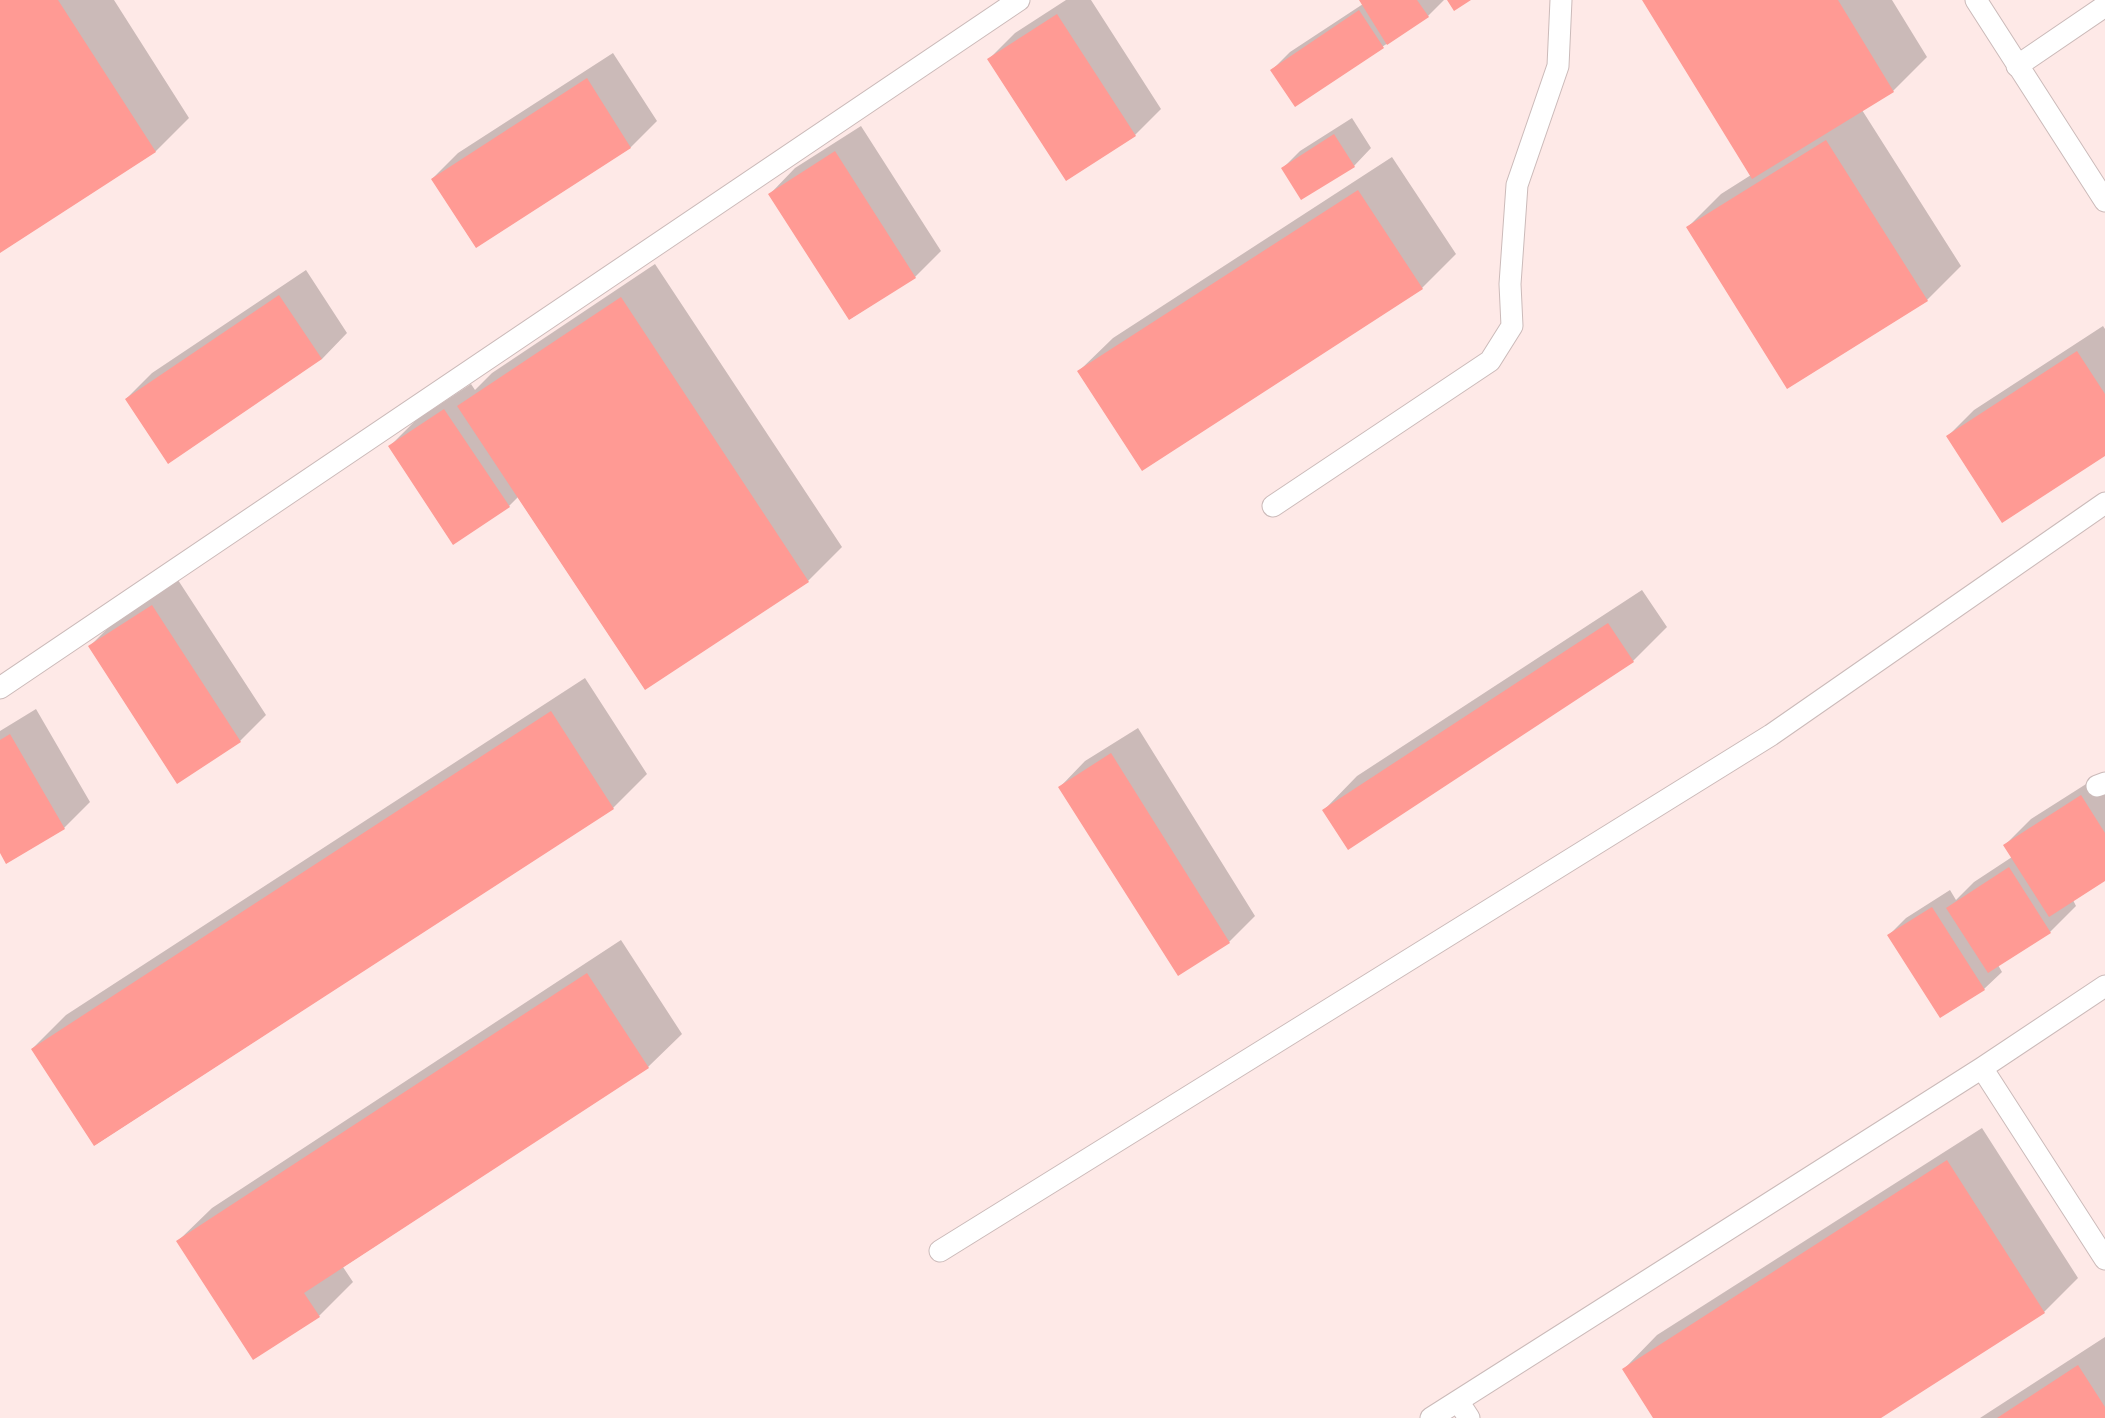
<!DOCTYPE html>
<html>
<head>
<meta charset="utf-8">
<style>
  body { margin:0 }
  canvas { display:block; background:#fff8f7 }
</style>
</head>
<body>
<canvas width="2105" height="1418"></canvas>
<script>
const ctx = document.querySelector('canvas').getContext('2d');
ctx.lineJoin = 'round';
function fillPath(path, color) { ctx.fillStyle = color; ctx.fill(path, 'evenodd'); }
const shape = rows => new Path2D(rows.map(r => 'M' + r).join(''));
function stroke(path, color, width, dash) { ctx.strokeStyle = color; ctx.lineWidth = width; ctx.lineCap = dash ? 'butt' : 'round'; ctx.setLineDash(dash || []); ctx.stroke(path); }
fillPath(shape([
  [0,0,2105,0,2105,1418,0,1418]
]), '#fee9e7');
fillPath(shape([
  [0,0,114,0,189,118,156,151,0,251],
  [1066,0,1091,0,1161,109,1135,135,989,59,1015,33],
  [1361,0,1444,0,1428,16,1296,105,1272,70,1290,52,1363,4],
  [1644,0,1892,0,1927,57,1893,91,1862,110,1961,266,1927,300,1688,227,1721,194,1751,175],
  [613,53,657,121,631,147,476,247,432,179,458,153],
  [1352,118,1371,148,1354,166,1283,168,1300,151],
  [861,126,941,251,915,277,850,319,770,194,795,168],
  [1392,157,1456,254,1422,288,1079,371,1113,338],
  [655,264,842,547,808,581,645,689,518,497,509,506,390,446,416,420,471,384,475,390,492,373],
  [306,270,347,333,322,359,126,399,152,373],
  [2103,326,2105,329,2105,454,1948,436,1974,410],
  [178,580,266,715,240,741,178,782,90,646,116,620],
  [1642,590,1667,627,1633,661,1324,810,1357,776],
  [585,678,647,774,613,808,95,1145,32,1049,66,1015],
  [36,709,90,802,64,828,0,850,0,731],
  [1138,728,1255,916,1229,942,1178,974,1060,787,1085,761],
  [2105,772,2105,880,2073,900,2076,906,2050,932,1998,965,2002,972,1984,989,1940,1017,1889,935,1906,918,1950,890,1956,900,1974,882,2012,857,2005,845,2031,819],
  [621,940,682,1034,648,1067,343,1267,353,1282,319,1316,178,1241,212,1208],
  [1982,1128,2078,1278,2044,1312,1879,1418,1655,1418,1624,1369,1657,1335],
  [2105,1337,2105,1418,1980,1418]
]), '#0003');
fillPath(shape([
  [0,0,58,0,156,152,0,253],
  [1359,0,1417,0,1429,17,1387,45],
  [1447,0,1471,0,1454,11],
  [1642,0,1838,0,1894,92,1752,179],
  [1359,10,1384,48,1295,107,1270,70],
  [1057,14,1136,136,1066,181,987,59],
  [587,78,631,148,476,248,431,179],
  [1334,134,1355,167,1301,200,1281,168],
  [1826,140,1928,301,1787,389,1686,227],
  [835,151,916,278,849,320,768,194],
  [1358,190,1423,289,1142,471,1077,371],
  [279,295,322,359,168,464,125,399],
  [621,297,809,582,645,690,457,406],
  [2077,351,2105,394,2105,456,2002,523,1946,436],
  [444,409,510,507,453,545,388,446],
  [152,605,241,742,177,784,88,646],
  [1608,623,1634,662,1348,850,1322,810],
  [551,711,614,809,94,1146,31,1049],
  [10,734,65,829,6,864,0,853,0,740],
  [1111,753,1230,943,1178,976,1058,787],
  [2081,795,2105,833,2105,881,2049,917,2003,845],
  [2009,867,2051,933,1988,973,1946,908],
  [1932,907,1985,990,1940,1018,1887,935],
  [587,973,649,1068,304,1293,320,1317,253,1360,176,1241],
  [1947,1160,2045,1313,1881,1418,1653,1418,1622,1369],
  [2078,1365,2105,1407,2105,1418,1997,1418]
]), '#ff9a94');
const lane = shape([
  [1976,0,2105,201],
  [2017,66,2105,6],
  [1273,506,1490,361,1512,326,1510,284,1517,185,1558,66,1561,0],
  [0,688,1019,0],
  [2097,786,2105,783],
  [1982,1068,2105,1259],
  [940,1251,1771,735,2105,503],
  [1458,1401,1469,1418],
  [1431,1418,1982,1068,2105,986]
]);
stroke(lane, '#cbbab9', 23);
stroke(lane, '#fff', 21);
</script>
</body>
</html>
